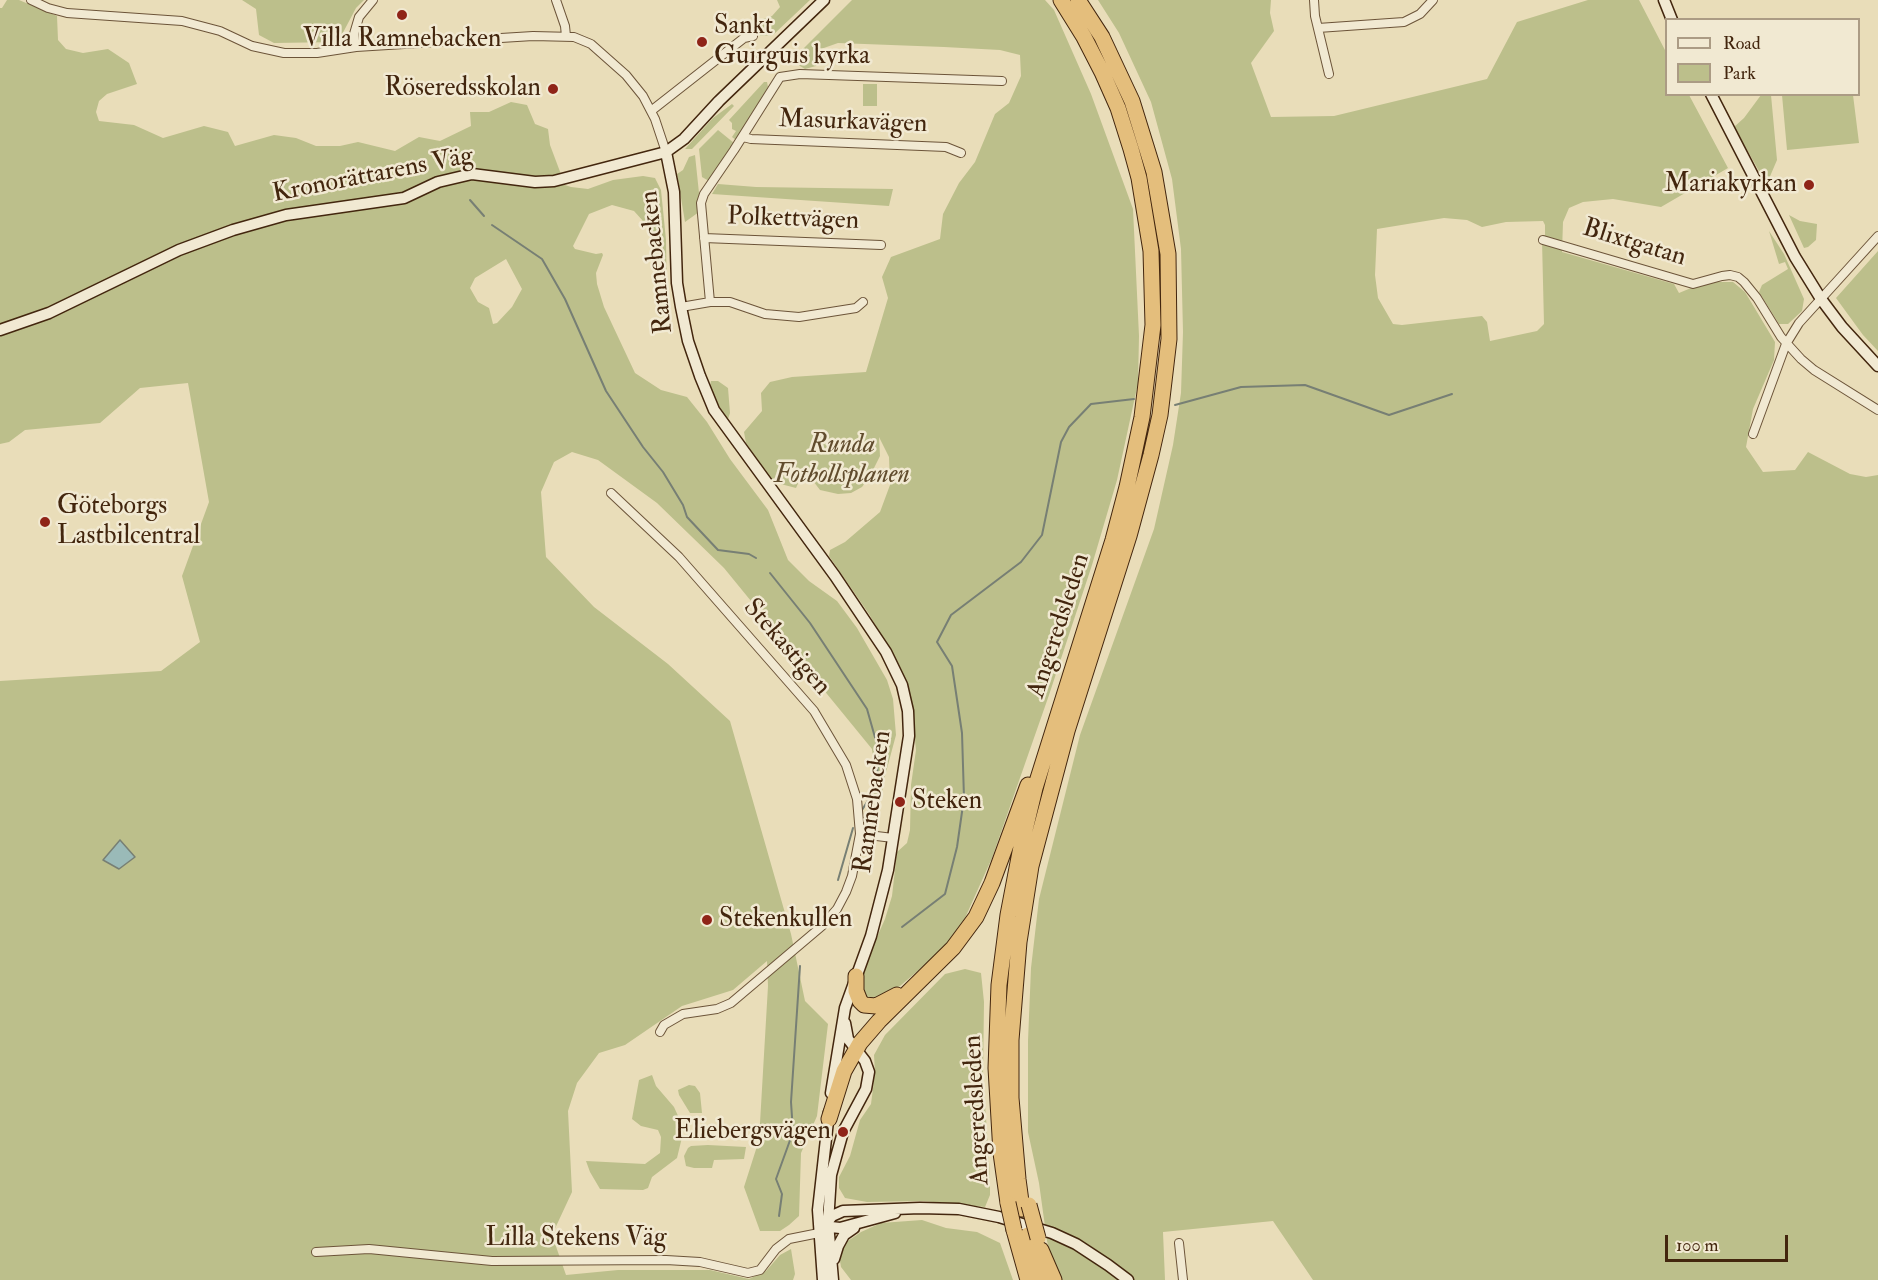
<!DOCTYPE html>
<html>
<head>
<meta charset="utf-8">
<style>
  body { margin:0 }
  #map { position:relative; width:1878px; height:1280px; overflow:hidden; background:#e9ddb9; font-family:"IM FELL Double Pica",serif }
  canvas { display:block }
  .legend { position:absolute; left:1665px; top:18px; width:195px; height:78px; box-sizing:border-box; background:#f1e9d2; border:2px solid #ab9b84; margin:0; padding:8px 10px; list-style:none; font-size:18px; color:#43260e }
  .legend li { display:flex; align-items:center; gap:12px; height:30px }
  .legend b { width:30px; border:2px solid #ab9b84 }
  .scale { position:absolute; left:1665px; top:1235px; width:123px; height:27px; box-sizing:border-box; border:3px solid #43260e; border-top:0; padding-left:8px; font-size:18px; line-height:21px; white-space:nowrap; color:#43260e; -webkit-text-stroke:4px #f1e9d2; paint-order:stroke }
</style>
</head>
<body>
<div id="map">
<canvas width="1878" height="1280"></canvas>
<ul class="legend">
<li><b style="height:8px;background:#f1e9d2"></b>Road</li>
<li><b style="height:16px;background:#bcbf8b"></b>Park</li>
</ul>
<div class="scale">100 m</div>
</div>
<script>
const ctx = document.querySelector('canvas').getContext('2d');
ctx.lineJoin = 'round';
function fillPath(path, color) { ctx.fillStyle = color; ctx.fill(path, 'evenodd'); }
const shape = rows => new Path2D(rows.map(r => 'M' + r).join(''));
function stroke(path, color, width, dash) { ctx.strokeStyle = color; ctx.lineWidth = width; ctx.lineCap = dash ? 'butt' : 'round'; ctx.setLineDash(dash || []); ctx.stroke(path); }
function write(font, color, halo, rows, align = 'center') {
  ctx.font = font + ' "IM FELL Double Pica",serif'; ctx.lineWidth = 5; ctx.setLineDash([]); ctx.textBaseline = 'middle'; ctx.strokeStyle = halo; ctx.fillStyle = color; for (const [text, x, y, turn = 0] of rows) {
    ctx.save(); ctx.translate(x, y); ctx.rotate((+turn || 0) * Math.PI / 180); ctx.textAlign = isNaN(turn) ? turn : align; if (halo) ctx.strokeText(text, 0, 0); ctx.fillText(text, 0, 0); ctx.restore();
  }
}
fillPath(shape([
  [7,0,19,0,57,16,58,40,66,49,83,53,108,49,129,63,137,84,107,94,99,101,96,112,99,121,134,125,163,138,204,126,228,132,235,146,274,135,296,138,316,146,340,146,358,142,395,151,419,137,440,141,471,126,470,112,489,112,511,102,527,105,535,124,548,129,550,145,565,185,571,187,588,189,613,180,643,176,655,178,661,190,666,240,667,300,661,305,658,292,662,273,660,252,652,231,634,211,612,205,589,214,573,246,575,249,596,254,602,253,603,255,596,273,597,284,604,307,635,373,661,390,687,397,707,422,730,459,768,510,788,560,809,581,837,601,857,628,887,680,893,699,896,735,885,776,876,824,871,826,867,822,865,817,873,792,875,771,872,749,724,568,657,503,598,460,572,452,554,462,541,492,546,557,594,607,668,664,730,721,791,934,805,1001,828,1024,817,1116,801,1153,799,1216,789,1225,780,1231,760,1231,744,1187,759,1140,768,986,767,961,733,990,682,1006,625,1045,599,1053,577,1083,568,1111,572,1192,552,1235,566,1275,618,1270,710,1270,749,1279,766,1271,780,1255,791,1249,795,1274,793,1280,0,1280,0,681,161,671,200,642,182,576,209,502,188,383,140,388,100,423,25,430,9,442,0,444,0,8,2,8],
  [506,259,522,289,512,307,497,323,493,324,489,308,478,302,470,288,475,278],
  [242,0,364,0,356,8,338,42,274,43,259,35,256,9],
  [777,0,810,0,773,35,760,36,757,27,763,19,772,16,780,7],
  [852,0,1045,0,1054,10,1091,94,1133,209,1139,336,1138,383,1117,480,1092,565,1049,695,992,858,965,918,941,951,900,986,881,999,867,999,861,992,861,973,885,919,892,896,897,852,907,843,910,830,911,785,916,750,911,702,900,669,869,614,829,556,830,550,845,542,880,512,890,485,889,457,879,437,880,456,870,476,862,487,851,493,838,494,820,490,807,473,806,466,796,488,773,482,746,443,744,432,762,411,761,393,770,382,792,377,866,372,888,298,882,277,891,257,940,239,943,214,959,183,975,162,995,114,1009,103,1021,76,1020,55,1000,50,944,47,838,43,821,49,816,66,805,69,795,63,800,52],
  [1098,0,1271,0,1270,13,1274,31,1251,63,1271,117,1334,116,1487,79,1517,22,1588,0,1639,0,1666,52,1666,94,1689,95,1728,168,1661,207,1613,199,1583,202,1569,208,1563,222,1562,252,1674,284,1679,293,1691,288,1716,282,1733,282,1745,292,1775,342,1774,360,1753,409,1746,447,1763,472,1795,470,1808,452,1850,474,1866,477,1878,475,1878,1280,1313,1280,1273,1221,1163,1232,1165,1280,1056,1280,1047,1241,1039,1183,1028,1132,1028,1041,1031,968,1039,899,1080,735,1154,529,1173,445,1181,393,1183,332,1181,249,1172,179,1151,102,1119,33],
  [1444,218,1467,220,1482,227,1506,222,1543,221,1545,225,1545,235,1542,235,1542,240,1544,324,1537,331,1490,341,1487,322,1482,316,1402,325,1393,324,1378,298,1375,275,1377,229],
  [764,82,767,82,768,87,736,140,732,137,736,131,732,129,732,123,729,120],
  [863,84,877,84,877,106,863,106],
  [1761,95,1771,95,1777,160,1768,181,1759,171,1734,127,1744,118],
  [1782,95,1853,95,1859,143,1787,150],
  [732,104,734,106,692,149,685,149,713,118],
  [718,130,734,143,709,181,702,177,699,149],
  [695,155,699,193,699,212,685,222,677,174,683,170,689,157],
  [718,184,756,187,893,189,889,206,712,194],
  [1789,215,1800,221,1817,224,1816,240,1808,247,1804,248],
  [1769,231,1784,254,1804,299,1802,311,1788,324,1779,324,1759,292,1762,285,1788,269,1785,262,1779,264],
  [1878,251,1878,351,1863,335,1836,298],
  [711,381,718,381,728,388,730,413,728,419,716,404,710,386],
  [965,969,981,973,984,1002,983,1076,990,1175,990,1195,985,1207,923,1201,867,1202,845,1198,839,1188,839,1177,850,1156,860,1120,871,1104,875,1073,874,1055,885,1035,945,974],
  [652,1075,656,1086,674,1107,684,1129,677,1158,652,1177,648,1188,643,1190,600,1189,590,1172,586,1161,645,1164,660,1153,661,1137,658,1130,641,1126,632,1119,639,1080],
  [689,1085,695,1086,700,1093,702,1113,690,1113,679,1095,678,1090],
  [708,1145,746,1147,744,1159,714,1160,712,1168,694,1168,686,1166,684,1156,688,1148,691,1146],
  [922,1220,946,1228,977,1232,1000,1243,1013,1280,851,1280,841,1267,839,1255,845,1243,861,1232,881,1223]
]), '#bcbf8b');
const water = shape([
  [120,840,135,857,119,869,103,860,120,840]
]);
fillPath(water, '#9abab8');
stroke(water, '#777f74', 1.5);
stroke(shape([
  [470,200,484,216],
  [492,225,542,259,565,299,606,391,643,447,663,472,683,505,687,517,718,550,749,554,756,558],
  [1175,405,1241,387,1305,385,1389,415,1452,394],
  [770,573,810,623,867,709,878,748,877,786,862,810],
  [838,880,853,828],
  [902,927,945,894,957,847,964,798,962,733,952,666,937,642,951,615,1021,562,1042,535,1061,442,1069,427,1091,404,1134,399],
  [779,1216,782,1194,776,1179,793,1132,791,1102,800,966]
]), '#777f74', 2);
const street = shape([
  [31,0,48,8,67,13,182,21,220,31,252,46,284,53,317,53,356,47],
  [373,0,359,17,354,34,356,47,533,36,574,37,591,44,626,75,643,96,655,119,666,152],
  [556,0,565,26,566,36],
  [1314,0,1315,16,1329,74],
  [1318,28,1404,22,1420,14,1433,0],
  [651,111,744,38,753,36],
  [743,137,751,139,946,147,961,153],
  [704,238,881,245],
  [1543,240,1693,284,1722,276,1730,275,1738,277,1744,282,1757,298,1781,337,1801,359,1814,370,1878,410],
  [710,302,701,203,704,194,734,150,780,77,800,74,1002,81],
  [681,307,710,302,730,302,765,314,799,317,856,308,863,302],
  [1753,434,1786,344,1799,323,1878,236],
  [611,493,679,557,814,711,846,765,857,799,860,834,893,838],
  [660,1032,664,1025,683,1014,717,1009,731,1003,822,926,837,909,846,892,852,876,860,834],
  [1179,1243,1183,1280],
  [316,1252,369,1249,492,1261,666,1260,700,1262,748,1273,760,1270,776,1249,789,1239,819,1233]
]);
const secondary = shape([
  [1664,0,1672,20],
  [1711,94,1795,257,1821,299,1842,327,1878,366],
  [666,152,674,192,677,283,681,307,688,341,700,376,714,410,835,576,886,652,902,685,908,711,909,736,888,870,871,936,845,1008,831,1093],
  [0,330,49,313,179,250,233,230,286,215,404,198,438,182,472,174,535,182,554,181,666,152,684,139,719,101,824,0],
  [828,1223,831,1227,840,1228,895,1213],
  [819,1233,832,1216,843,1211,920,1208,959,1209,999,1217,1052,1233,1076,1244,1108,1265,1128,1280],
  [834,1259,838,1246,844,1235,854,1228],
  [823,1280,818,1210,829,1112],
  [833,1280,828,1223,831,1175,843,1132,866,1089,869,1072,865,1061,848,1039,845,1023]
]);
const highway = shape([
  [856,976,856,991,860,1001,864,1005,876,1006,897,995],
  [829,1119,844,1071,860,1043,879,1021,953,948,976,917,992,883,1028,785],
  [1008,1203,1001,1153,996,1068,999,985,1008,915,1021,847,1035,788,1113,540,1127,487,1142,417,1153,325,1151,251,1139,178,1131,149,1118,108,1102,72,1084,37,1061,0],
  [1022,1209,1018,1179,1011,1098,1011,1040,1019,942,1031,866,1067,731,1129,536,1151,455,1160,415,1169,339,1168,254,1154,172,1132,101,1102,37,1078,0],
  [1014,1230,1028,1280],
  [1028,1235,1041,1280],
  [1041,1250,1054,1280]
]);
stroke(street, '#6c5439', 10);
stroke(secondary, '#43260e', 13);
stroke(highway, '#43260e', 17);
stroke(street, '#f1e9d2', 8);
stroke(secondary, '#f1e9d2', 10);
stroke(highway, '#e4be7c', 15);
const highwayBridge = shape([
  [1008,1203,1014,1230],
  [1029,1205,1038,1238]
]);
stroke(highwayBridge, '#43260e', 17, []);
stroke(highwayBridge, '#e4be7c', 15);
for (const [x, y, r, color] of [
  [402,15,6,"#8f2418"],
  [702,42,6,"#8f2418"],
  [553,89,6,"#8f2418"],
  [1809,185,6,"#8f2418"],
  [45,522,6,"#8f2418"],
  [900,802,6,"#8f2418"],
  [707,920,6,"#8f2418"],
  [843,1132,6,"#8f2418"]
]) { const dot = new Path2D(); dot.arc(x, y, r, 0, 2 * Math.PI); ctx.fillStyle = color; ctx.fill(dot); stroke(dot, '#f1e9d2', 2); }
write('26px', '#43260e', '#f1e9d2', [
  ["Sankt",714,27],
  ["Guirguis kyrka",714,57],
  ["Villa Ramnebacken",402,40,"center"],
  ["Röseredsskolan",541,89,"right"],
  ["Mariakyrkan",1797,185,"right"],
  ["Göteborgs",57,507],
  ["Lastbilcentral",57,537],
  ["Steken",912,802],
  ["Stekenkullen",719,920],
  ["Eliebergsvägen",831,1132,"right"]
], 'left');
write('26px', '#43260e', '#f1e9d2', [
  ["Masurkavägen",853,123,2],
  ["Kronorättarens Väg",373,176,-11],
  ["Polkettvägen",793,220,2],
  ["Blixtgatan",1634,244,17],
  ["Ramnebacken",658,262,-96],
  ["Angeredsleden",1060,626,-72],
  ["Stekastigen",786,648,49],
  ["Ramnebacken",874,802,-82],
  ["Angeredsleden",978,1110,-93],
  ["Lilla Stekens Väg",576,1239]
]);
write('italic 26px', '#614c2d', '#f1e9d2', [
  ["Runda",842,446],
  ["Fotbollsplanen",842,476]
]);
</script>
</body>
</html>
